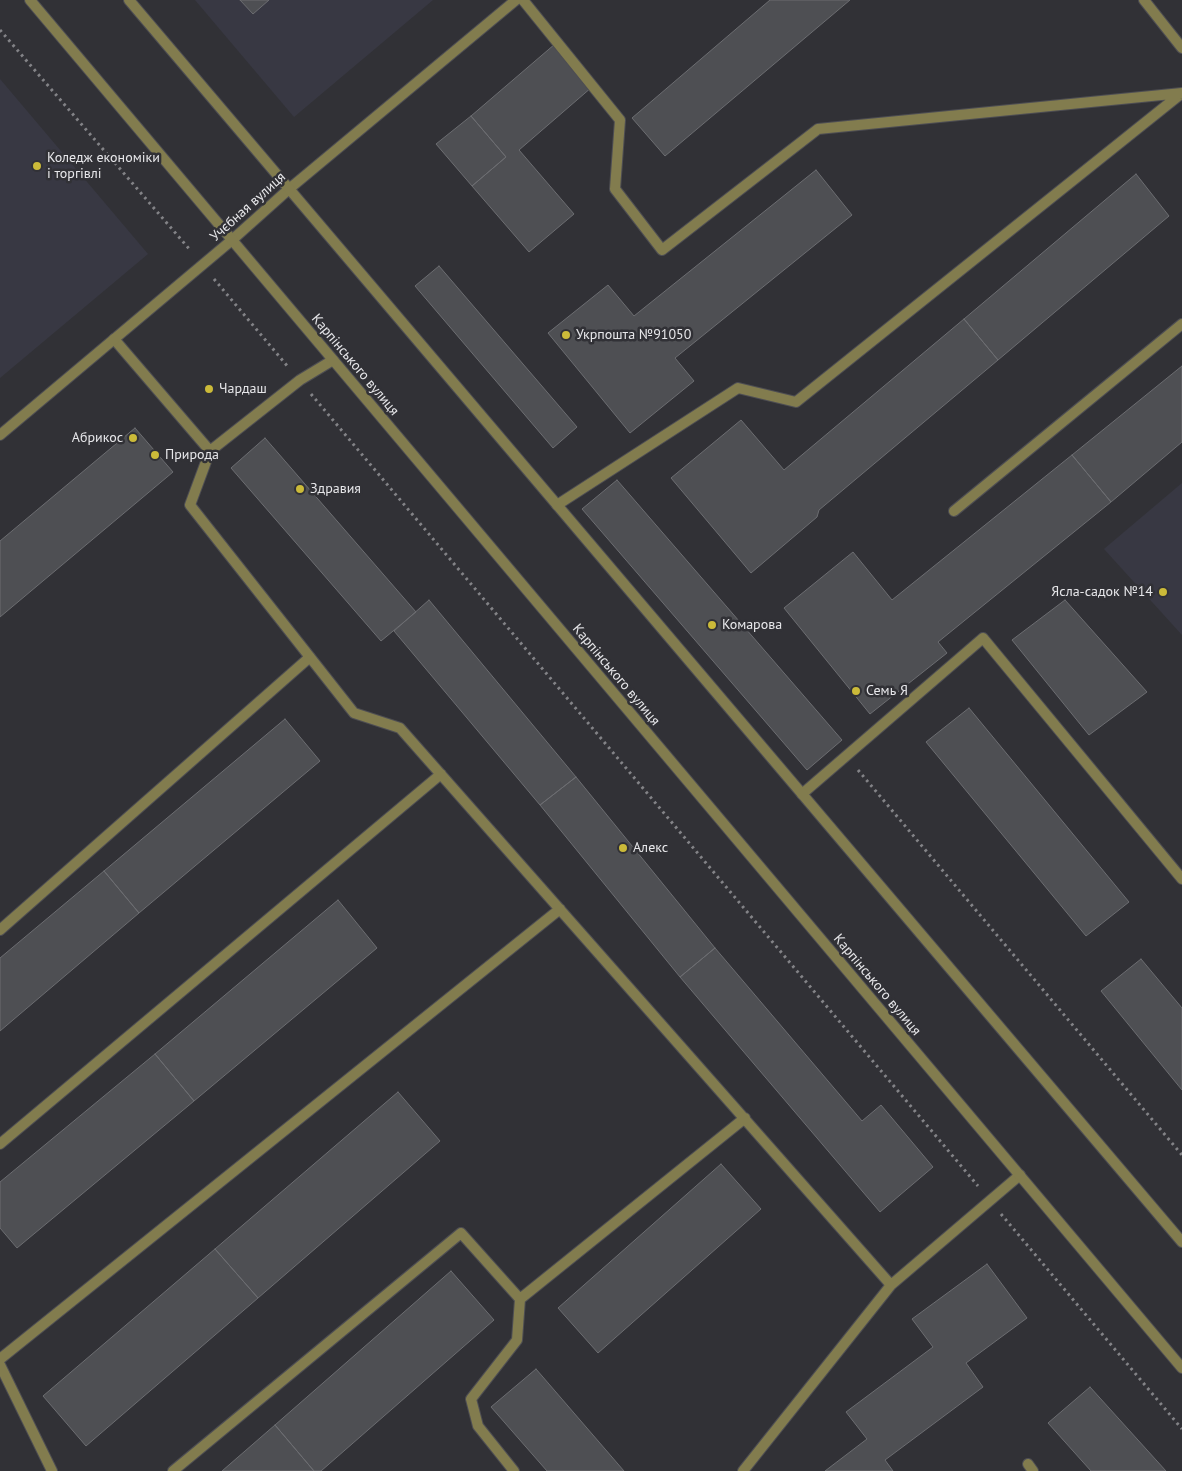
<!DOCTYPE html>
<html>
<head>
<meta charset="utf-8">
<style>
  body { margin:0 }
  canvas { display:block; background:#313136 }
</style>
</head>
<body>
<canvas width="1182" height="1471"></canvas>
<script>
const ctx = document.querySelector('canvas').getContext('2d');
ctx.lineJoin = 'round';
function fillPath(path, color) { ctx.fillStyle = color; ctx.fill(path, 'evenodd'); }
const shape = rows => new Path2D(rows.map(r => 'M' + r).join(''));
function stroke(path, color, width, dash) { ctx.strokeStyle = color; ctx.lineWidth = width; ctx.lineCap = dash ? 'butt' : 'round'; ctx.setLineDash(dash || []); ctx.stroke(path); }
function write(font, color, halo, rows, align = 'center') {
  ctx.font = font + ' "PT Sans",sans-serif'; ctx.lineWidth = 5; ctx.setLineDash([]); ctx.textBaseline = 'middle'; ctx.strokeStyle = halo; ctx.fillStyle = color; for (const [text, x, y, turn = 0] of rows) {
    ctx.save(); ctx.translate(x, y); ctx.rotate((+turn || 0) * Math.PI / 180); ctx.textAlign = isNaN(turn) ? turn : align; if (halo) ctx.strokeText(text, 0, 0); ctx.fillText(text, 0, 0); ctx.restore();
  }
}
fillPath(shape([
  [195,0,433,0,294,117],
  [0,79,148,254,0,378],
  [1182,483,1182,635,1104,549]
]), '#383843');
const building = shape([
  [240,0,269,0,253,14,240,0],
  [770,0,850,0,665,156,632,118,770,0],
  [555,44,592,87,519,150,574,214,529,252,472,186,506,157,471,116,555,44],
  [471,116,506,157,472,186,436,144,471,116],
  [816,170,852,215,675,358,694,381,630,433,548,333,608,285,634,316,816,170],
  [1136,174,1169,216,998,360,964,319,1136,174],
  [439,266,577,427,553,448,415,286,439,266],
  [964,319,998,360,819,510,817,517,751,573,671,478,741,420,784,470,964,319],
  [1182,366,1182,442,1111,502,1072,455,1182,366],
  [135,428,173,472,0,617,0,541,135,428],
  [265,438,416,612,381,641,231,468,265,438],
  [1072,455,1111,502,938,642,947,653,870,714,784,608,853,552,892,600,1072,455],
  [617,480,842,740,807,770,582,509,617,480],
  [429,600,576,777,540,805,394,631,429,600],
  [1065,600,1147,692,1089,735,1012,640,1065,600],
  [969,708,1129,902,1086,936,926,742,969,708],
  [285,719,320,761,139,913,104,871,285,719],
  [576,777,715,948,680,977,540,805,576,777],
  [104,871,139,913,0,1031,0,958,104,871],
  [338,900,377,948,194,1101,155,1054,338,900],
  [715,948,862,1121,881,1105,933,1167,880,1212,680,977,715,948],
  [1141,959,1182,1008,1182,1090,1101,991,1141,959],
  [155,1054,194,1101,17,1248,0,1228,0,1182,155,1054],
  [398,1092,440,1141,258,1298,215,1249,398,1092],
  [721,1164,761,1209,598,1353,558,1308,721,1164],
  [215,1249,258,1298,86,1446,43,1396,215,1249],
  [987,1264,1027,1318,966,1363,983,1387,885,1460,893,1471,825,1471,867,1439,846,1412,933,1347,912,1319,987,1264],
  [451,1271,494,1320,321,1471,314,1471,275,1425,451,1271],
  [536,1369,624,1471,547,1471,491,1407,536,1369],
  [1090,1387,1166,1471,1091,1471,1048,1423,1090,1387],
  [275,1425,314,1471,222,1471,275,1425]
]);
fillPath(building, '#4e4f53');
stroke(building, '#6c6d71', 1);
const service = shape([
  [523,0,620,120,615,189,662,250,818,129,1182,93],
  [1144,0,1182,48],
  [114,339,210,451],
  [333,360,300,380,210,451,190,505,354,713,400,728,891,1285,1020,1175],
  [557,505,738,388,796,402,1182,93],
  [954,511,1182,324],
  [802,794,983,638,1182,879],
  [0,930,310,657],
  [0,1144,441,774],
  [0,1359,560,909],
  [0,1365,52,1471],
  [1028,1464,1033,1471],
  [173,1471,461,1233,520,1299],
  [514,1471,478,1426,471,1399,517,1340,520,1299,745,1118],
  [743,1471,891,1285]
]);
const minor = shape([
  [0,435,232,240,289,189,516,0]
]);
const tertiary = shape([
  [30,0,1182,1368],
  [129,0,1182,1242]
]);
stroke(service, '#4e4e53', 12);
stroke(minor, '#4e4e53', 12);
stroke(tertiary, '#4e4e53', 12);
stroke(shape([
  [0,30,191,251],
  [214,279,289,368],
  [311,394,978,1186],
  [858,770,1182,1155],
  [1001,1214,1182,1429]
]), '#838387', 3, [2.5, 4]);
stroke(service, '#827c4e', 10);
stroke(minor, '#827c4e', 10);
stroke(tertiary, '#827c4e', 10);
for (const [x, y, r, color] of [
  [37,166,5,"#cbba39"],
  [566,335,5,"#cbba39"],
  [209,389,5,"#cbba39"],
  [133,438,5,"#cbba39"],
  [155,455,5,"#cbba39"],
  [300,489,5,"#cbba39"],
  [1163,592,5,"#cbba39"],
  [712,625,5,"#cbba39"],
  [856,691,5,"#cbba39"],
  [623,848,5,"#cbba39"]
]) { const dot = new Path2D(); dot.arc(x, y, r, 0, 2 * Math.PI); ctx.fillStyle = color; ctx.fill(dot); stroke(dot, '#313136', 2); }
write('14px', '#e7e7ea', '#313136', [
  ["Коледж економіки",47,158],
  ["і торгівлі",47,174],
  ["Укрпошта №91050",576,335],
  ["Чардаш",219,389],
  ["Абрикос",123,438,"right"],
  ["Природа",165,455],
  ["Здравия",310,489],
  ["Ясла-садок №14",1153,592,"right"],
  ["Комарова",722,625],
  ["Семь Я",866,691],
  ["Алекс",633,848]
], 'left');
write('14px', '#e7e7ea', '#313136', [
  ["Учєбная вулиця",248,207,-42],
  ["Карпінського вулиця",355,365,50],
  ["Карпінського вулиця",616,675,50],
  ["Карпінського вулиця",877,985,50]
]);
</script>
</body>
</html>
